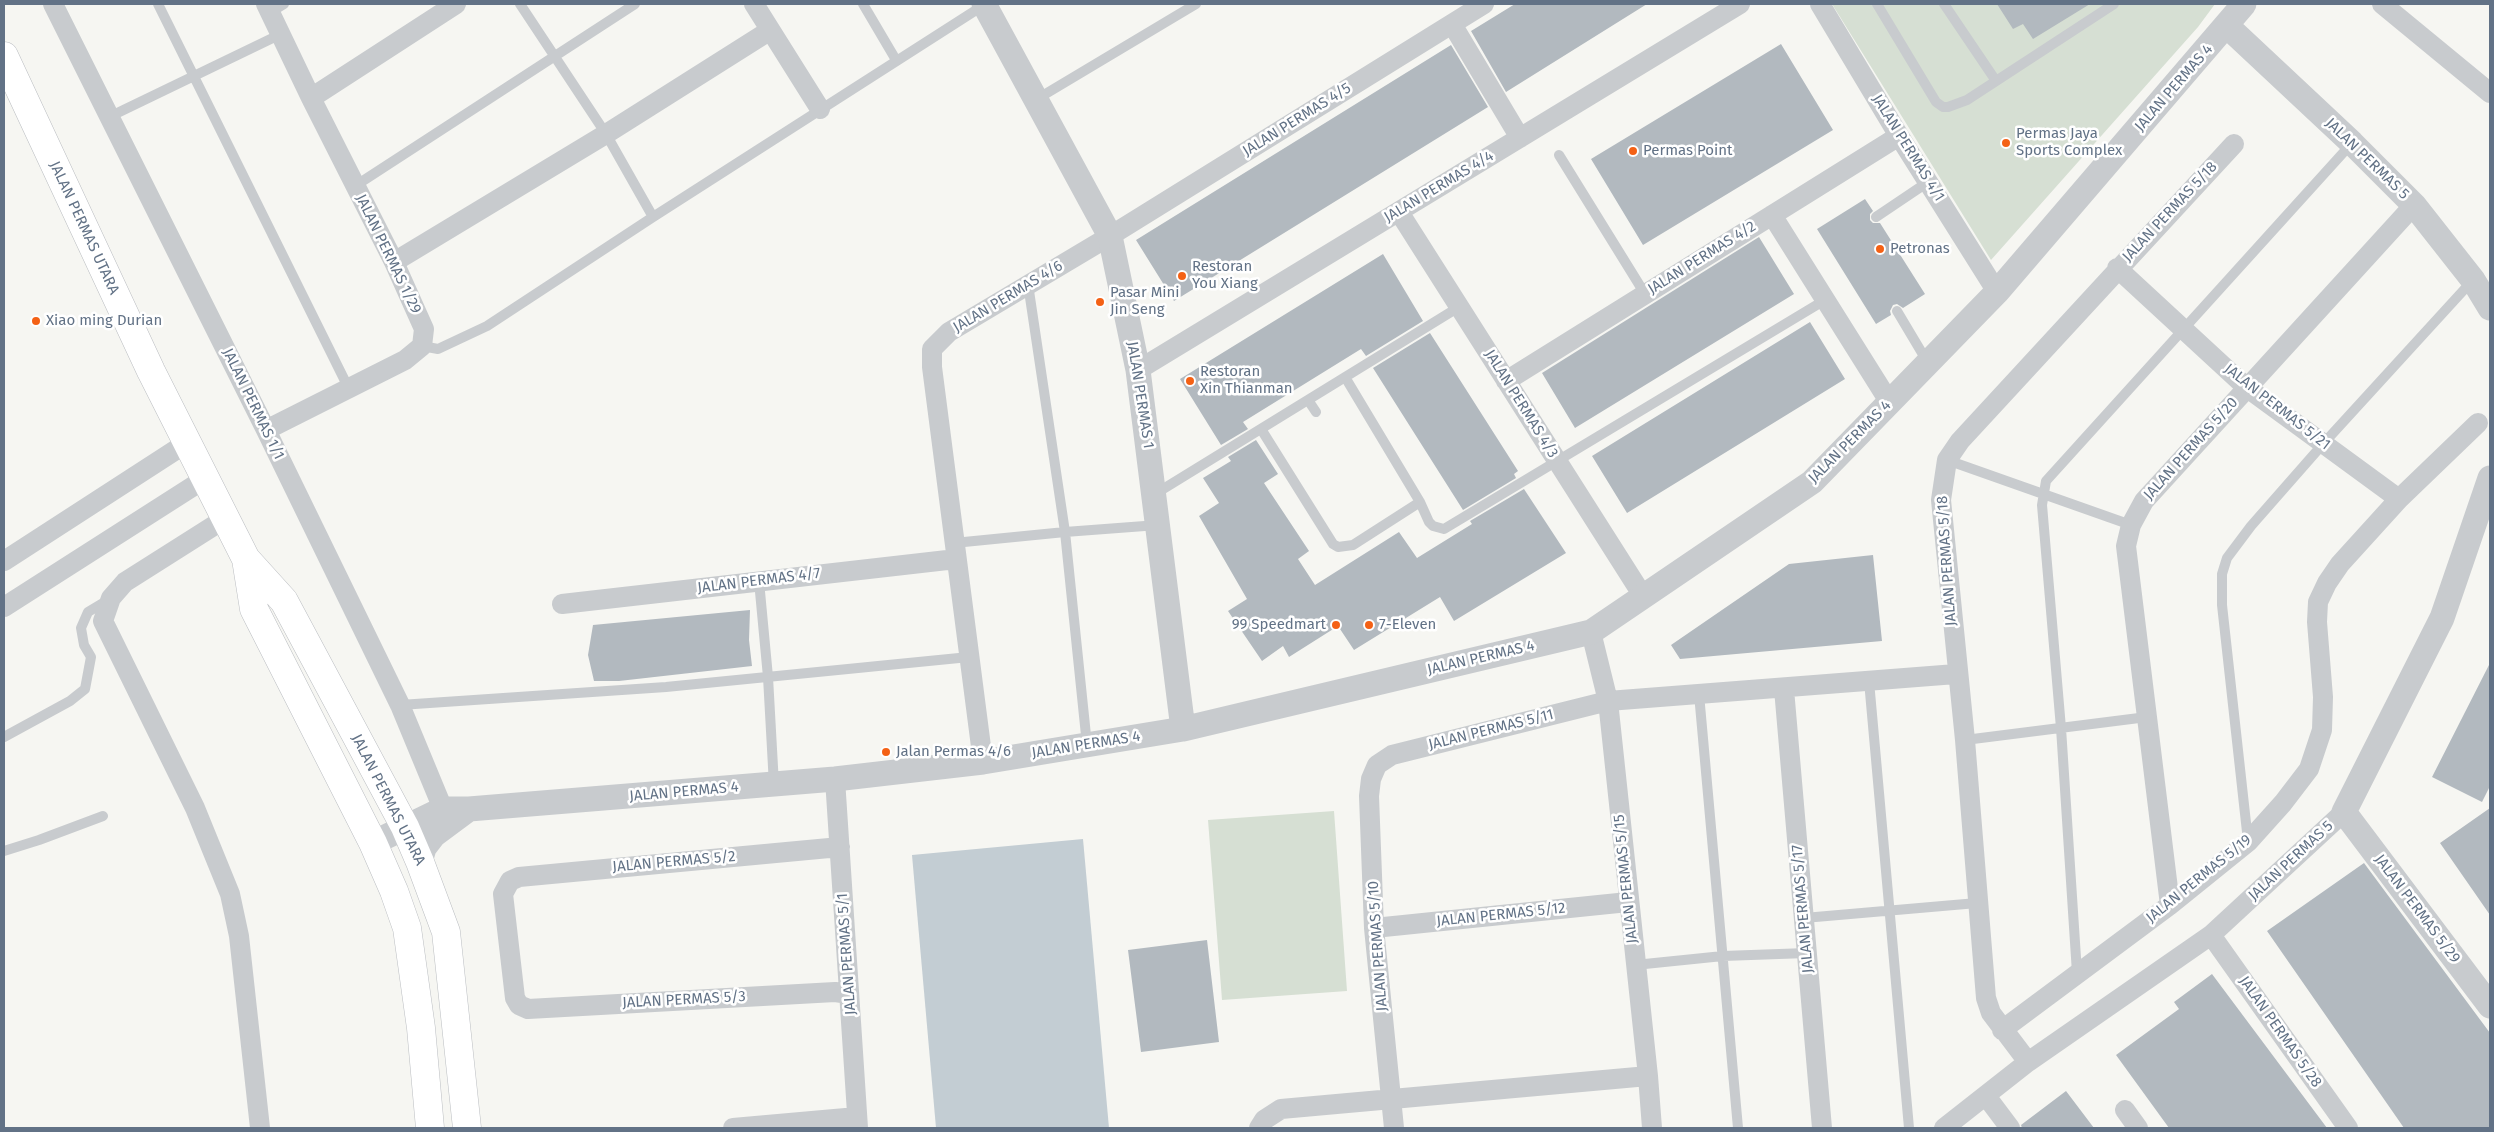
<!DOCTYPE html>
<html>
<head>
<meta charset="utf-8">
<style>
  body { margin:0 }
  #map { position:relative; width:2494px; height:1132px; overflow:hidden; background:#f6f6f2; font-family:"Fira Sans",sans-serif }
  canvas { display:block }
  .frame { position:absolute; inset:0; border:5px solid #627286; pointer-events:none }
</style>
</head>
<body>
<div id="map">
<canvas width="2494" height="1132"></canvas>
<div class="frame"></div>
</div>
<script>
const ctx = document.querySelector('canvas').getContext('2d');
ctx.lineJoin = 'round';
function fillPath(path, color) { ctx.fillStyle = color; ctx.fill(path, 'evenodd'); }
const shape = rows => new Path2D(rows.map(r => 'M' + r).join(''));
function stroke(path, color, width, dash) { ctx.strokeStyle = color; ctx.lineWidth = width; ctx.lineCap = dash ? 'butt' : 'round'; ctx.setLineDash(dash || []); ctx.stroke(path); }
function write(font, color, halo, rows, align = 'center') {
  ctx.font = font + ' "Fira Sans",sans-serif'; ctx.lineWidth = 5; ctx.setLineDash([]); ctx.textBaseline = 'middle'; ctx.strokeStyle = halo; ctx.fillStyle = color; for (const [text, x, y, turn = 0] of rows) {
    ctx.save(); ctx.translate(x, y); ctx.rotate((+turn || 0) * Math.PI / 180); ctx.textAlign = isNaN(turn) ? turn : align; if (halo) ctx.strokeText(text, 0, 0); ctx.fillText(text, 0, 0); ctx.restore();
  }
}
fillPath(shape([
  [1832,4,2215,4,2198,27,1991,260],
  [1334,811,1347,991,1222,1000,1208,820]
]), '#d6dfd3');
fillPath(shape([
  [1083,839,1109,1128,936,1128,912,855]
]), '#c3cdd3');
fillPath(shape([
  [1515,4,1647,4,1506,92,1471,31],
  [1997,4,2090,4,2033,39,2023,24,2013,29],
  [1781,44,1833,130,1643,245,1591,159],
  [1451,45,1488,107,1174,301,1136,240],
  [1865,199,1873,211,1870,214,1870,220,1873,223,1880,223,1925,294,1903,308,1897,304,1893,305,1890,311,1891,315,1876,324,1817,229],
  [1759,237,1794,294,1575,428,1542,373],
  [1383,254,1423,321,1366,356,1361,349,1243,422,1248,429,1221,445,1180,379],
  [1810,322,1845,379,1627,513,1592,456],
  [1430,333,1518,471,1514,474,1516,478,1463,510,1373,368],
  [1256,440,1278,474,1264,483,1309,551,1298,559,1315,585,1399,532,1417,558,1472,524,1470,521,1524,489,1566,553,1454,621,1440,597,1354,650,1338,626,1289,657,1283,646,1262,661,1228,611,1247,599,1199,516,1219,503,1203,478,1231,461,1228,457],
  [1873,555,1882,641,1680,659,1671,645,1789,564],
  [750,610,749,640,752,666,619,681,594,681,588,655,593,625],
  [2490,663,2490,786,2482,802,2432,777],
  [2490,808,2490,915,2440,843],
  [2364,863,2490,1033,2490,1128,2404,1128,2267,931],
  [1207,940,1219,1042,1141,1052,1128,950],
  [2212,974,2327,1128,2169,1128,2116,1055,2179,1009,2174,1002],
  [2066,1091,2094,1128,2022,1128,2021,1125]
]), '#b2b9bf');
const primary = shape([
  [4,56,151,371,246,559,284,601,405,827,420,862,446,932,467,1128],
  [246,559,254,609,373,843,394,891,407,928,421,1028,430,1128]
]);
stroke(primary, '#babdc1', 29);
stroke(shape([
  [158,4,349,389],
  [520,4,606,134,653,217],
  [863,4,896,60],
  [1877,4,1936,102,1943,107,1948,107,1967,100,2114,4],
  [1944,4,1996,81],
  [271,12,284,4],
  [1037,99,1196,4],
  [109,117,281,34],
  [1559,155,1645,294],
  [355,186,635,4],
  [1876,217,1928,182],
  [1028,284,1065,532,1087,745],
  [1897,311,1928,363],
  [422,346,438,349,487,326,653,217,984,5],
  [1345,377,1420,502,1429,522,1433,526,1444,529,1825,300],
  [1308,400,1316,412],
  [1261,429,1333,544,1338,547,1353,545,1420,502],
  [1947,460,2131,525],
  [1155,494,1459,307],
  [954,543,1065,532,1158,525],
  [759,581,768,677,774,785],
  [1869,681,1909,1128],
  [1699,694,1738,1128],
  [400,705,666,687,969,657],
  [4,737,70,701,85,689,91,657,84,645,81,628,88,612,108,600],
  [1965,740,2147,717],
  [2248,841,2222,605,2222,574,2227,558,2251,526,2323,444,2472,281],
  [4,851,39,840,103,816],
  [1804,918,1977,903],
  [1635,965,1723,956,1807,953],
  [2077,973,2061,728,2042,505,2046,481,2352,143]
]), '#c8cbce', 10);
stroke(shape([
  [53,4,266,430,400,705,443,809],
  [266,4,311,98,394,262,424,329,422,346,405,360,266,430],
  [754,4,820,109],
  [1820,4,1899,136,1997,292],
  [2382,4,2490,93],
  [1452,24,1520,138],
  [311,98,456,4],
  [1399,212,1643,596],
  [1772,215,1890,403],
  [394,262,606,134,769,31],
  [2117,268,2246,387,2399,499],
  [1138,370,1740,4],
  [1506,381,1899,136],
  [226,518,125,582,111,598,103,621,195,808,230,894,239,936,260,1128],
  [4,561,188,442],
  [562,604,956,559],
  [4,607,206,478],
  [1591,632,1608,701,1648,1076,1652,1128],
  [1784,689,1822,1128],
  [983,762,932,367,932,349,949,332,1110,236,1484,4],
  [835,779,858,1128],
  [840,847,519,877,510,881,503,894,515,998,519,1005,528,1009,835,992,849,994],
  [2170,905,2126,546,2131,525,2144,501,2414,205],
  [1374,928,1628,902],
  [2211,935,2348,1128],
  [2002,1030,2170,905,2248,842,2283,803,2309,769,2322,730,2323,697,2317,622,2318,602,2327,583,2340,564,2399,499,2478,423],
  [2028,1062,1991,1013,1986,998,1965,740,1941,500,1947,460,1960,441,2234,144],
  [1986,1096,2010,1128],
  [2125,1110,2138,1128],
  [733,1128,857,1117],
  [1259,1128,1264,1120,1281,1109,1648,1076],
  [1394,1128,1374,928,1369,796,1371,779,1377,765,1392,755,1608,701,1956,674],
  [1944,1128,2028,1062,2211,935,2344,812]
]), '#c8cbce', 20);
stroke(shape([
  [984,4,1110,236,1138,370,1183,729],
  [2227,26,2352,143,2414,205,2473,280,2490,308],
  [2490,478,2442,618,2344,812,2490,1006],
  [373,843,443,809,469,809,835,779,983,762,1183,729,1591,632,1812,482,1997,292,2244,4],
  [420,862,424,848,434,835,469,809]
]), '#c8cbce', 25);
stroke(primary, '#fff', 28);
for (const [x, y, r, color] of [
  [2006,143,5,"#f46115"],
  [1633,151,5,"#f46115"],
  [1880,249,5,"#f46115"],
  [1182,276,5,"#f46115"],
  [1100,302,5,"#f46115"],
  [36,321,5,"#f46115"],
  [1190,381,5,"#f46115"],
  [1336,625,5,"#f46115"],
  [1369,625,5,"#f46115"],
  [886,752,5,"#f46115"]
]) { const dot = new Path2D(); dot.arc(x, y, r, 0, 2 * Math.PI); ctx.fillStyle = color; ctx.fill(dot); stroke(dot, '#fff', 2); }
write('15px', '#627286', '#fff', [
  ["JALAN PERMAS 4",2174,88,-49],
  ["JALAN PERMAS 4/5",1297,120,-32],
  ["JALAN PERMAS 4/1",1908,148,58],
  ["JALAN PERMAS 5",2367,159,44],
  ["JALAN PERMAS 4/4",1439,187,-31],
  ["JALAN PERMAS 5/18",2170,212,-47],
  ["JALAN PERMAS UTARA",84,228,65],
  ["JALAN PERMAS 1/29",388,254,64],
  ["JALAN PERMAS 4/2",1702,258,-32],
  ["JALAN PERMAS 4/6",1008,297,-31],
  ["JALAN PERMAS 1",1140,395,81],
  ["JALAN PERMAS 1/1",253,404,64],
  ["JALAN PERMAS 4/3",1521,404,58],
  ["JALAN PERMAS 5/21",2277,407,38],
  ["JALAN PERMAS 4",1850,442,-45],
  ["JALAN PERMAS 5/20",2191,449,-48],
  ["JALAN PERMAS 5/18",1947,561,-94],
  ["JALAN PERMAS 4/7",759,581,-7],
  ["JALAN PERMAS 4",1481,658,-13],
  ["JALAN PERMAS 5/11",1491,730,-14],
  ["JALAN PERMAS 4",1086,745,-9],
  ["JALAN PERMAS 4",684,792,-5],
  ["JALAN PERMAS UTARA",388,800,63],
  ["JALAN PERMAS 5",2291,861,-43],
  ["JALAN PERMAS 5/2",674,862,-5],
  ["JALAN PERMAS 5/15",1626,879,-96],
  ["JALAN PERMAS 5/19",2199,879,-39],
  ["JALAN PERMAS 5/17",1803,909,-95],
  ["JALAN PERMAS 5/29",2417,909,53],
  ["JALAN PERMAS 5/12",1501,915,-6],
  ["JALAN PERMAS 5/10",1378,946,-94],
  ["JALAN PERMAS 5/1",847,954,-94],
  ["JALAN PERMAS 5/3",684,1000,-3],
  ["JALAN PERMAS 5/28",2280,1032,55]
]);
write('15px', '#627286', '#fff', [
  ["Permas Jaya",2016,134],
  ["Sports Complex",2016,151],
  ["Permas Point",1643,151],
  ["Petronas",1890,249],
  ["Restoran",1192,267],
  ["You Xiang",1192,284],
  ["Pasar Mini",1110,293],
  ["Jin Seng",1110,310],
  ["Xiao ming Durian",46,321],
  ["Restoran",1200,372],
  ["Xin Thianman",1200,389],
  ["99 Speedmart",1326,625,"right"],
  ["7-Eleven",1379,625],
  ["Jalan Permas 4/6",896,752]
], 'left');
</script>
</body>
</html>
